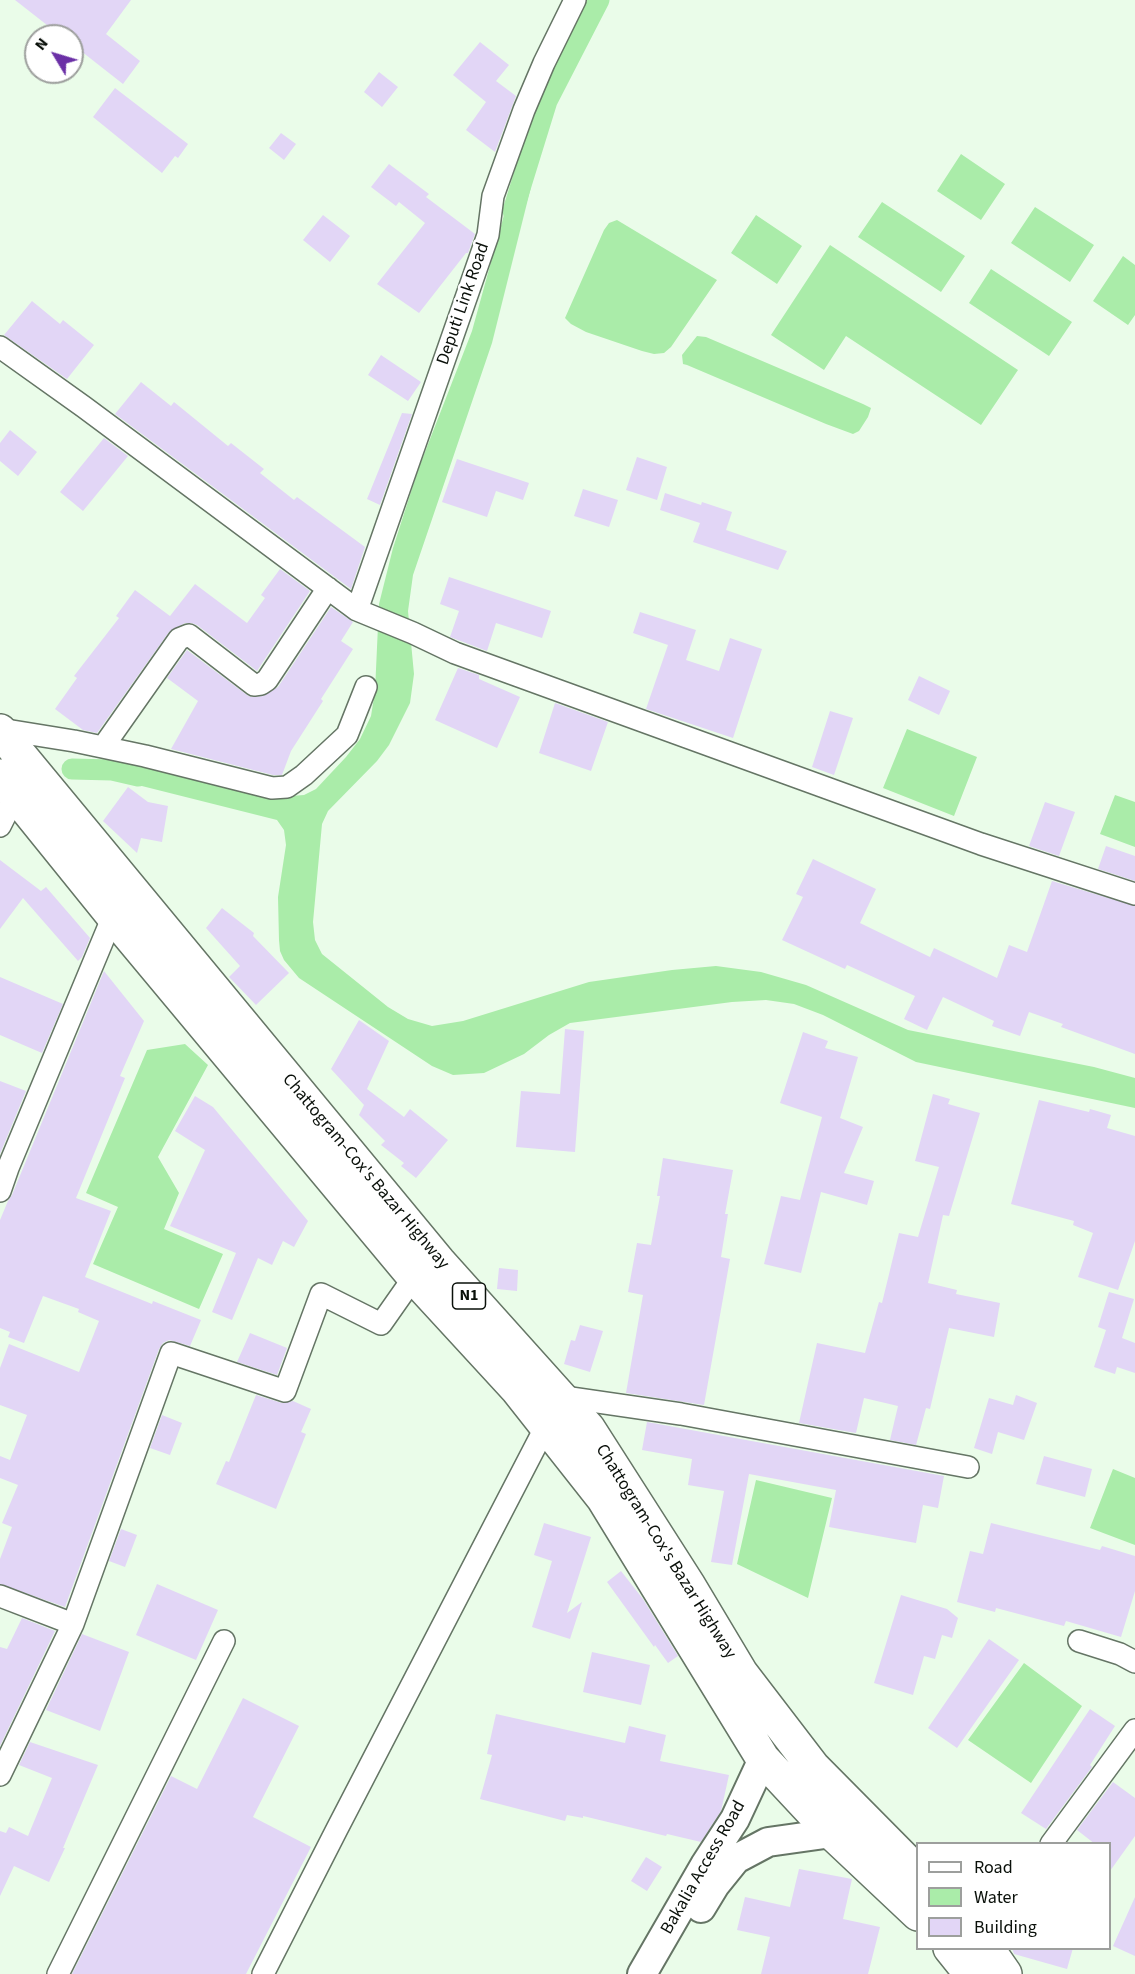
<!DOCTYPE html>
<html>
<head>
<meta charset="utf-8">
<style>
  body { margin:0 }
  #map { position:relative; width:1135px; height:1974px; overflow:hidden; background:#eafce9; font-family:"Source Sans 3",sans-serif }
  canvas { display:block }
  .legend { position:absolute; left:916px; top:1842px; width:195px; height:108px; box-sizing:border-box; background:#fff; border:2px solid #9d9f9d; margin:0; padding:8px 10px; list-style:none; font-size:18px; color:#0a100a }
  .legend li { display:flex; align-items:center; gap:12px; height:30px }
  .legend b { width:30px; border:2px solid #9d9f9d }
  .north { position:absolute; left:24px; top:24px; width:60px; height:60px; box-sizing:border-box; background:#fff; border:2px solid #9d9f9d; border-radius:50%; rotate:308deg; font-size:16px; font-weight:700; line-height:24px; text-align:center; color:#0a100a }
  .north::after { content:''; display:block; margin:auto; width:21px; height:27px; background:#6b30a6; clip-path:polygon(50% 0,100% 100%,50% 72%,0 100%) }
</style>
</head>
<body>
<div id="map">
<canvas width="1135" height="1974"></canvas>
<ul class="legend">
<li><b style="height:8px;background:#fff"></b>Road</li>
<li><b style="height:16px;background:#aaeca9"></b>Water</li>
<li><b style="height:16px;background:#e2d6f6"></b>Building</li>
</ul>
<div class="north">N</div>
</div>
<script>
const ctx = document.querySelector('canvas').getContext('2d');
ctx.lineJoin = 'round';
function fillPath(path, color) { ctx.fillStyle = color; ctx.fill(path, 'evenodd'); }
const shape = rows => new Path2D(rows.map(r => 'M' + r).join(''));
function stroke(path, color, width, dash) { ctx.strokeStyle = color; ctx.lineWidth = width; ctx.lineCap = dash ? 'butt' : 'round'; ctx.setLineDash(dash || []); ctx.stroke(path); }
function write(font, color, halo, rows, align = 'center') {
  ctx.font = font + ' "Source Sans 3",sans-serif'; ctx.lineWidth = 5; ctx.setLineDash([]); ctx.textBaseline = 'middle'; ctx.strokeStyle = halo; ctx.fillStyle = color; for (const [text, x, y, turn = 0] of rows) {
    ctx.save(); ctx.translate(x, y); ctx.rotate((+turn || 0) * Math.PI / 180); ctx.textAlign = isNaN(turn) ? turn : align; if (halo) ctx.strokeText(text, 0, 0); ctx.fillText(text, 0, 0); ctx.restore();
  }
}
fillPath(shape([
  [961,154,1005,184,981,220,937,191],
  [522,182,531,187,492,343,413,575,408,611,414,674,410,703,389,745,377,761,328,811,322,824,313,922,315,940,322,954,388,1007,408,1019,432,1026,463,1021,589,982,672,970,716,966,761,972,806,985,908,1030,1094,1067,1135,1078,1135,1108,916,1062,823,1015,794,1004,766,1000,732,1002,570,1023,549,1035,524,1054,484,1073,453,1075,432,1066,299,978,284,960,280,951,279,940,278,897,286,845,284,830,277,820,122,781,115,778,112,770,117,763,125,760,291,796,304,795,316,789,346,757,360,739,371,716,375,691,379,604,393,548,418,470,472,331,512,186],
  [882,202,965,256,941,292,858,237],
  [1035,207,1094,245,1070,282,1011,243],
  [756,215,802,246,777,284,731,253],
  [617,220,717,280,671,347,664,353,654,354,642,351,586,332,571,324,565,318,604,230,609,223],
  [830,245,1018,370,981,425,846,336,824,370,771,335],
  [1123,256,1135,265,1135,315,1128,325,1093,301],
  [991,269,1072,322,1049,356,969,303],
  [697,336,706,337,863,404,871,408,868,417,859,431,853,434,826,424,687,365,683,364,682,355],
  [907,729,977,757,954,816,883,788],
  [1115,795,1135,802,1135,847,1100,834],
  [185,1044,208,1065,158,1157,179,1193,164,1229,223,1254,199,1309,93,1264,118,1207,86,1193,147,1050],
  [1113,1469,1135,1478,1135,1545,1090,1528],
  [756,1480,832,1498,808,1598,737,1564],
  [1024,1663,1082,1706,1031,1783,968,1740]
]), '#aaeca9');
stroke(shape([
  [513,211,547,101,599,0],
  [72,769,112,770,138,776]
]), '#aaeca9', 21);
fillPath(shape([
  [15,0,131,0,106,34,140,61,123,84,72,44,72,36,61,36],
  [480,42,509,65,496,81,516,96,495,152,466,130,486,102,453,75],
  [379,72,398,87,382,107,364,92],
  [115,88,188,144,178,158,175,156,162,173,93,117],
  [281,133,296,144,284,160,269,148],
  [389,164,429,194,426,197,475,234,468,253,466,253,419,313,377,284,425,223,399,202,396,206,371,187],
  [323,215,350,236,330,262,303,240],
  [32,301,60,324,63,320,94,345,67,379,4,335],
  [381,355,421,382,408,401,368,375],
  [141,382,171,406,174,402,228,446,231,443,264,469,260,473,294,500,297,497,365,547,351,589,115,414],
  [402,413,412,414,380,505,367,499],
  [10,430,37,452,18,476,0,461,0,443],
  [104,438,128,456,83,511,60,492],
  [637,457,667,467,657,500,626,490],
  [457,459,529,483,523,500,496,491,487,517,442,502],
  [583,489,618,500,609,527,574,516],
  [665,493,701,505,702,502,732,512,726,530,787,551,778,570,693,542,700,523,660,510],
  [280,569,310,591,257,671,197,625,191,623,185,623,169,632,97,733,83,730,55,709,77,678,74,676,119,618,116,616,135,590,170,616,195,584,247,623,265,598,261,595],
  [449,577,551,611,542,638,496,623,487,651,450,637,459,611,440,604],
  [331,607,353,622,341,641,353,649,321,699,323,701,291,751,282,775,273,775,171,749,198,701,167,678,187,650,247,695,251,697,263,696,278,687],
  [640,612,696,630,686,660,719,671,730,638,762,649,733,738,646,709,668,645,633,633],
  [458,668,479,675,479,679,520,697,497,748,435,720],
  [919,676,950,691,939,715,908,700],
  [555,703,608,722,591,771,539,753],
  [830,711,853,718,834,775,812,767],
  [128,787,148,802,168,806,162,842,141,838,137,853,103,821],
  [1045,802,1075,812,1059,856,1029,846],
  [1106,846,1135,856,1135,881,1098,869],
  [813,859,876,889,860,923,930,957,934,948,997,978,1009,945,1027,952,1052,881,1135,906,1135,1054,1061,1027,1063,1024,1029,1012,1020,1036,992,1026,994,1021,943,997,927,1030,904,1019,915,996,847,965,845,969,782,940,803,897,796,894],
  [0,860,41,891,46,887,90,938,82,957,78,961,23,898,0,929],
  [222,908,254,933,253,936,289,973,256,1005,229,977,240,966,206,928],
  [104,971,144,1021,120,1076,125,1078,76,1198,111,1211,85,1277,152,1304,153,1301,201,1320,190,1346,169,1340,163,1343,159,1349,65,1607,0,1584,0,1559,12,1527,2,1523,18,1485,0,1478,0,1456,10,1460,27,1415,0,1405,0,1368,9,1344,79,1372,99,1321,78,1312,79,1309,43,1296,24,1343,8,1337,10,1332,0,1328,0,1220,8,1201,12,1195],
  [0,977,63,1004,42,1053,0,1035],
  [359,1020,389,1041,367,1089,404,1117,410,1109,448,1140,416,1178,401,1166,404,1163,381,1145,385,1141,359,1115,364,1105,331,1069],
  [565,1029,584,1031,575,1152,516,1147,521,1091,560,1094],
  [803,1032,828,1041,825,1048,858,1057,840,1118,863,1127,844,1173,874,1181,867,1205,821,1192,801,1273,764,1264,781,1196,800,1200,822,1117,780,1103],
  [0,1081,26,1091,0,1154],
  [933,1094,950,1099,948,1104,980,1113,949,1216,943,1215,928,1283,957,1290,956,1294,1000,1303,994,1337,949,1328,930,1409,926,1408,916,1445,890,1440,898,1406,864,1398,856,1433,799,1423,817,1343,865,1353,879,1302,882,1303,899,1233,918,1237,939,1167,915,1161],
  [195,1096,213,1107,308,1221,294,1247,283,1241,272,1265,258,1258,232,1320,212,1312,236,1253,170,1226,205,1150,175,1131],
  [1039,1100,1089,1112,1090,1109,1111,1115,1107,1128,1135,1136,1135,1241,1118,1290,1078,1277,1093,1233,1073,1225,1074,1221,1011,1204],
  [663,1158,733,1170,725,1214,728,1214,721,1257,730,1259,704,1405,626,1393,643,1295,628,1292,637,1243,651,1245,660,1196,657,1196],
  [499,1268,518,1270,517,1291,497,1289],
  [1109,1292,1134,1299,1122,1338,1135,1343,1135,1373,1117,1367,1115,1374,1094,1367,1106,1330,1098,1327],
  [580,1325,603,1331,590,1372,564,1364,571,1340,575,1341],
  [250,1333,287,1348,277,1375,237,1362],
  [256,1395,282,1403,293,1401,311,1409,301,1432,306,1434,276,1509,216,1484,226,1461,229,1462],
  [1016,1395,1037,1403,1024,1440,998,1432,992,1454,974,1448,989,1398,1013,1405],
  [162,1415,182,1423,170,1455,150,1448],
  [647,1422,944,1476,938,1508,923,1505,916,1543,829,1527,836,1490,749,1474,732,1565,711,1562,724,1491,688,1485,692,1459,642,1450],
  [1044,1456,1092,1469,1085,1497,1036,1484],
  [544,1523,591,1537,567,1613,582,1602,570,1639,532,1627,552,1561,534,1555],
  [991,1523,1100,1550,1102,1546,1135,1556,1135,1591,1121,1637,1066,1621,1064,1626,996,1608,995,1612,957,1602,970,1551,983,1554],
  [121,1529,137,1535,125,1567,109,1561],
  [621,1571,643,1599,678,1656,668,1663,655,1645,654,1647,607,1582],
  [157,1584,218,1610,196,1660,136,1635],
  [901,1595,947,1609,958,1618,952,1638,942,1635,935,1659,924,1656,913,1695,874,1683],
  [22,1618,55,1631,0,1746,0,1647,7,1649],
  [82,1634,129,1652,100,1731,46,1710],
  [989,1639,1019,1660,957,1748,928,1728],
  [592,1652,650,1665,641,1705,583,1692],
  [243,1698,299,1726,253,1817,311,1847,246,1974,72,1974,171,1776,197,1789],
  [1090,1709,1115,1726,1090,1765,1092,1767,1046,1829,1021,1813],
  [496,1714,625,1743,629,1726,666,1735,660,1761,729,1775,721,1811,701,1842,667,1834,666,1836,583,1816,583,1818,567,1815,565,1821,480,1799,492,1755,487,1754],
  [30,1742,98,1765,63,1848,65,1848,49,1882,14,1866,0,1896,0,1831,6,1833,9,1827,28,1836,52,1778,19,1765],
  [1113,1782,1135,1798,1135,1836,1110,1871,1110,1844,1095,1844,1077,1830],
  [646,1857,662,1867,647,1891,631,1881],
  [799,1869,852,1879,843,1919,880,1927,868,1974,761,1974,770,1937,737,1930,745,1897,790,1907],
  [1135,1897,1135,1956,1113,1946],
  [1012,1948,1073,1948,1067,1969,1014,1954]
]), '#e2d6f6');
const street = shape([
  [0,347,84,407,357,610,413,633,455,653,981,844,1135,894],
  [357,610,488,235,493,196,524,110,544,63,575,0],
  [0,729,74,741,145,756,272,788,287,787,304,775,347,735,366,687],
  [103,747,179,639,189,635,254,685,261,684,267,680,328,588],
  [0,826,15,796],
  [0,1191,8,1168,113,916],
  [557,1396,681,1414,968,1467],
  [0,1596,73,1624],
  [1079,1641,1120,1654,1135,1662],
  [0,1775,73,1624,171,1353,285,1391,321,1294,381,1324,414,1277],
  [1051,1844,1135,1730],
  [58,1974,224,1641],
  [263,1974,337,1829,546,1426]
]);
const secondary = shape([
  [701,1908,715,1885,736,1859,768,1842,832,1833],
  [642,1974,705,1865,735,1819,763,1759]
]);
const highway = shape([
  [0,731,439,1262,588,1428,689,1586,741,1673,813,1767,918,1873],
  [0,776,113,916,414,1277,517,1389,603,1498,763,1759,832,1833,918,1914],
  [950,1948,971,1974],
  [987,1948,1005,1974]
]);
stroke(street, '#657565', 24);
stroke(secondary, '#657565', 32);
stroke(highway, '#657565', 36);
stroke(street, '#fff', 21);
stroke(secondary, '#fff', 28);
stroke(highway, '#fff', 33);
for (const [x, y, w] of [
  [469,1296,33]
]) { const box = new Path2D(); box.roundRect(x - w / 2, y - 13, w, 26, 4.5); ctx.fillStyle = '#fff'; ctx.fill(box); stroke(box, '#0a100a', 1.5); }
write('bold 16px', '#0a100a', null, [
  ["N1",469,1296]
]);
write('18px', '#0a100a', '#fff', [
  ["Deputi Link Road",464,304,-71],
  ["Chattogram-Cox's Bazar Highway",365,1172,50],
  ["Chattogram-Cox's Bazar Highway",665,1552,58],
  ["Bakalia Access Road",704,1868,-60]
]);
</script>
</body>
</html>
